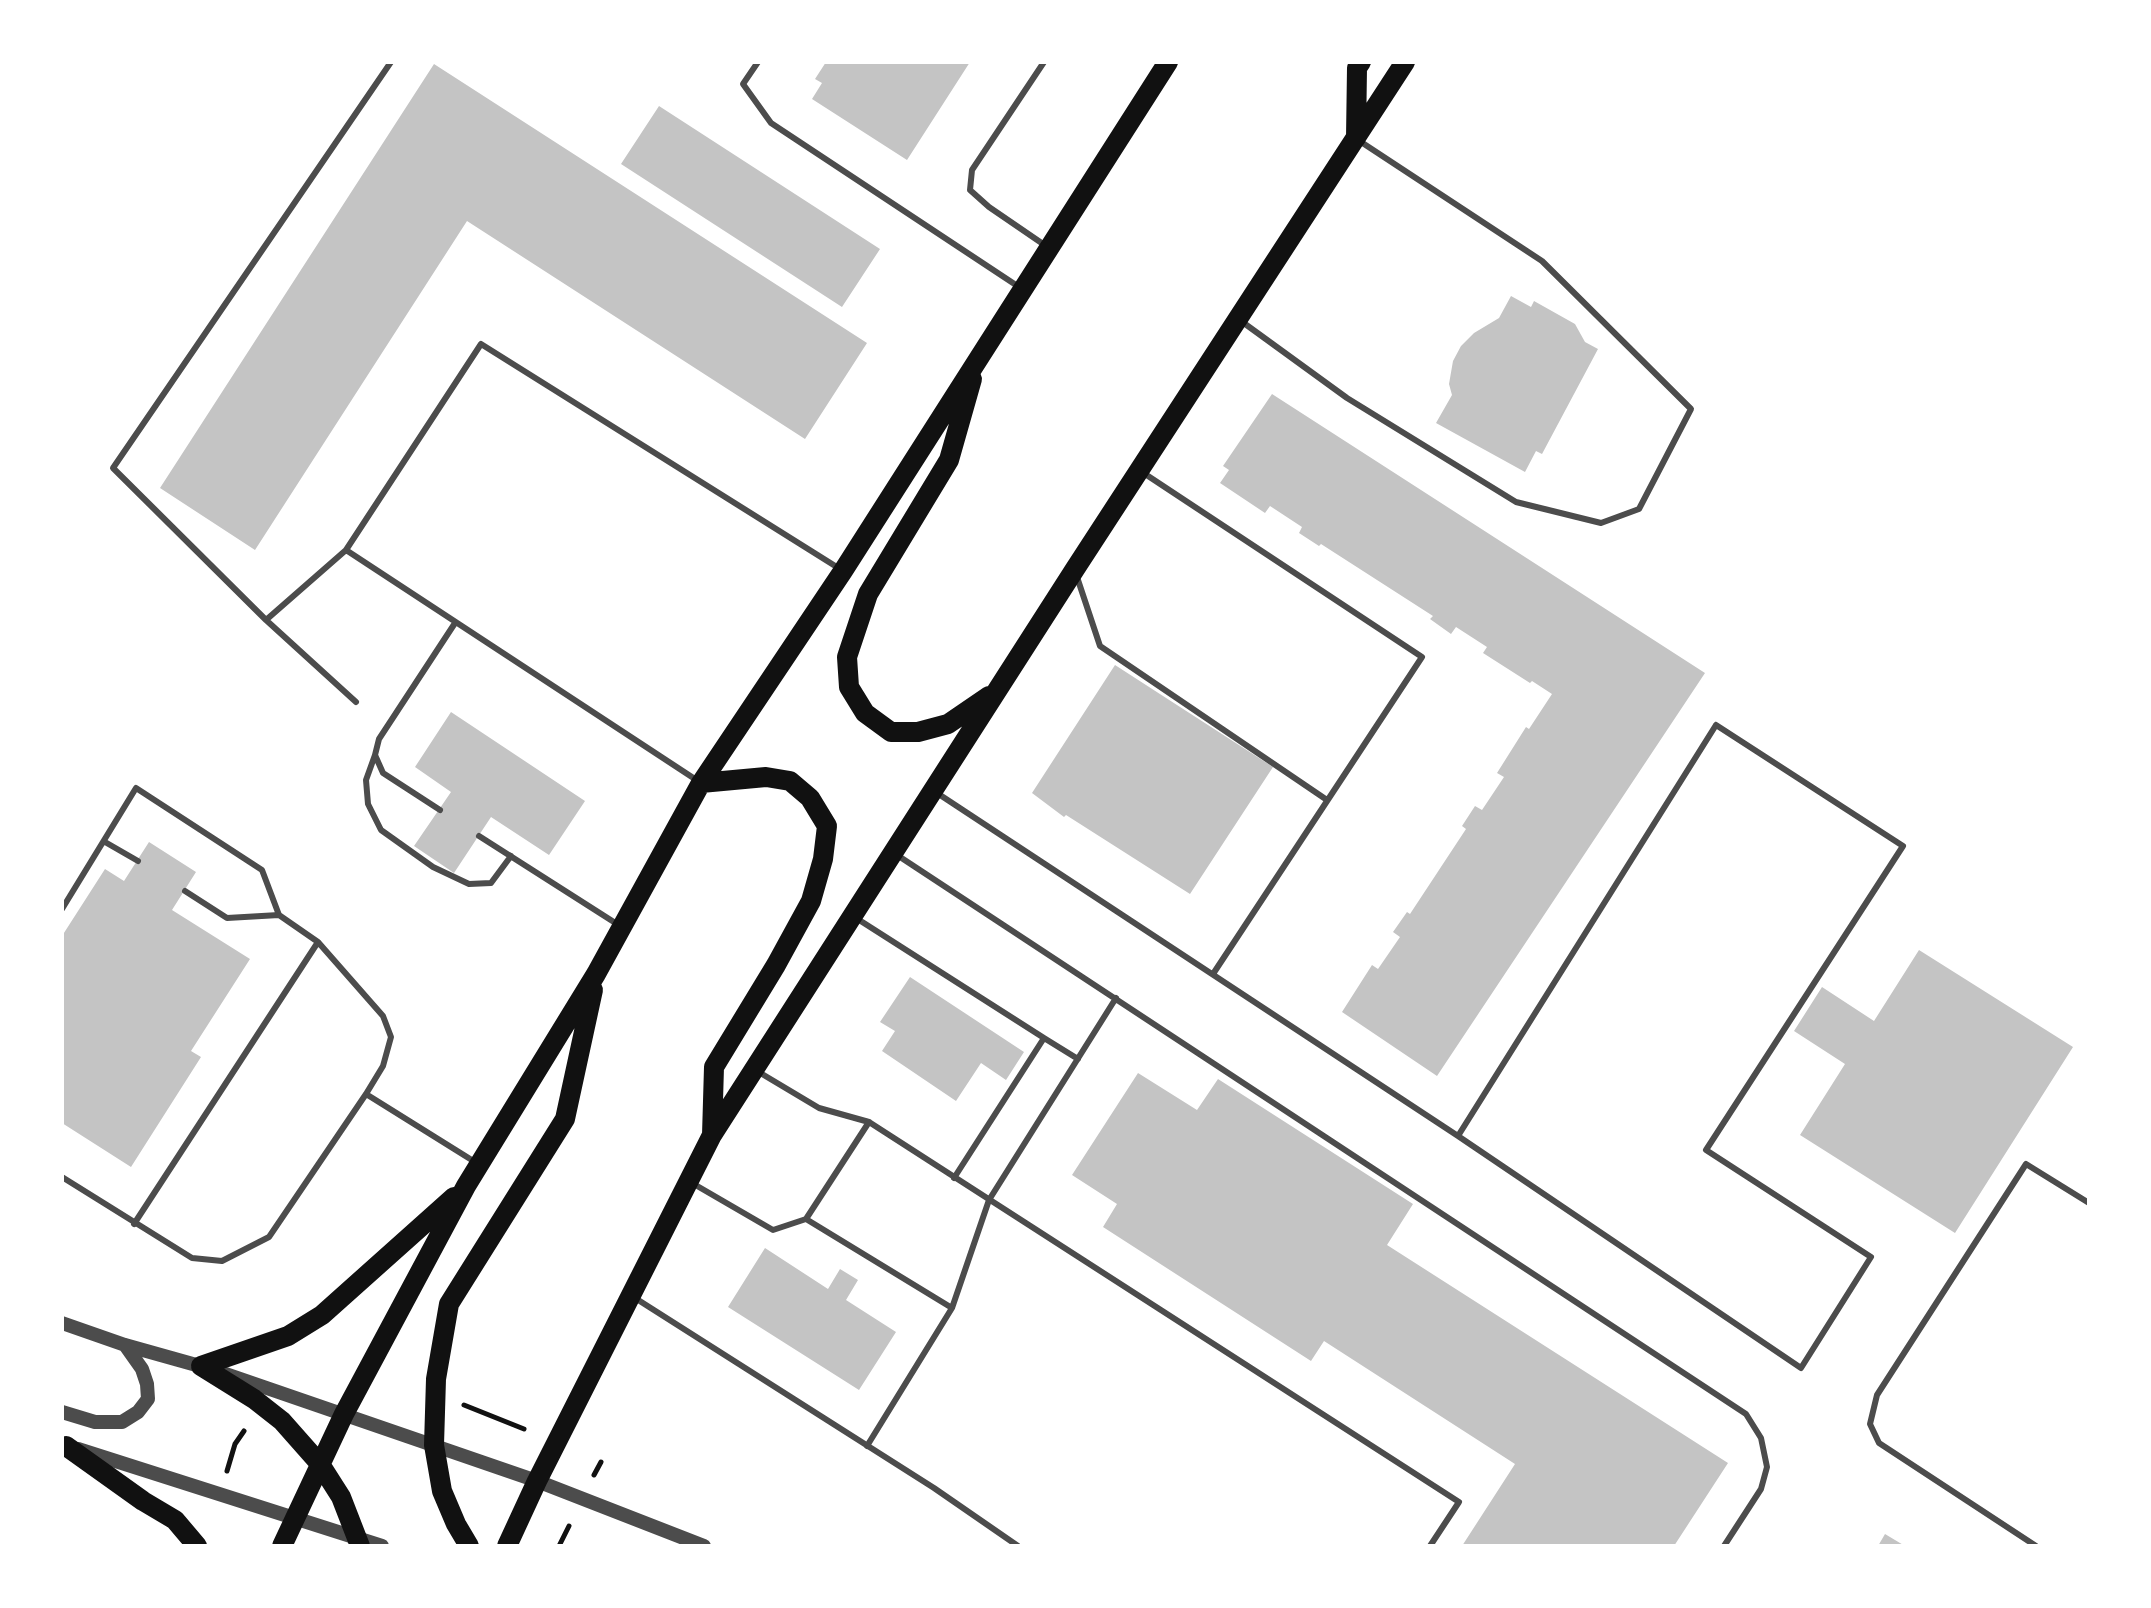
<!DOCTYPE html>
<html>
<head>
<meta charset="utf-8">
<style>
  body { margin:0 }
  #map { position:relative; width:2151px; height:1608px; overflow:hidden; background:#fff; font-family:Inter,sans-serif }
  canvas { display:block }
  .frame { position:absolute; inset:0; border:64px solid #fff; pointer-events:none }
</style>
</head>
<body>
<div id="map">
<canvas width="2151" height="1608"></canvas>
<div class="frame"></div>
</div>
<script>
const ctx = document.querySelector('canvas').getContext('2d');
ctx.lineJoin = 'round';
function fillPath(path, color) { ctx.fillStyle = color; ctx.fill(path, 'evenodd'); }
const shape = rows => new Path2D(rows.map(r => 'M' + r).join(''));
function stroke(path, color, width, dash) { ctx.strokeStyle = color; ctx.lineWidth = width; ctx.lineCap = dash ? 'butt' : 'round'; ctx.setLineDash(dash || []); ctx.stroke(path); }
fillPath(shape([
  [826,62,970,62,907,160,812,99,822,83,815,79],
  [434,64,867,343,805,439,467,221,255,550,160,488],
  [659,106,880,249,842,307,621,164],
  [1511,296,1531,307,1534,301,1575,324,1585,342,1598,349,1542,454,1536,451,1525,472,1436,423,1452,395,1449,384,1453,361,1461,346,1474,333,1499,318],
  [1272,394,1705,673,1437,1076,1342,1012,1372,965,1378,969,1400,937,1393,932,1407,912,1410,914,1466,829,1462,826,1475,806,1482,810,1504,777,1497,773,1526,727,1529,729,1552,694,1532,681,1530,683,1483,653,1487,647,1456,627,1451,634,1430,619,1433,616,1321,544,1319,546,1299,533,1302,527,1270,506,1265,513,1220,483,1229,470,1223,466],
  [1115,665,1273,767,1190,894,1066,815,1064,817,1032,793],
  [451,712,585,801,549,855,491,817,454,873,414,846,451,792,415,767],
  [149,842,196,872,172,910,250,959,191,1051,201,1057,131,1167,62,1123,62,936,105,869,124,881],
  [1919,950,2073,1047,1955,1233,1800,1135,1845,1064,1794,1031,1822,987,1874,1021],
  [910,977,1024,1052,1006,1080,981,1063,956,1101,882,1051,895,1031,880,1022],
  [1138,1073,1197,1110,1218,1079,1413,1204,1387,1245,1728,1463,1674,1546,1462,1546,1515,1464,1324,1341,1311,1361,1103,1227,1117,1204,1072,1175],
  [765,1248,828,1289,840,1269,858,1280,846,1300,896,1332,859,1390,728,1307],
  [1885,1534,1905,1546,1878,1546]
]), '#c4c4c4');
stroke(shape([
  [464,1405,524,1429],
  [227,1471,235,1444,244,1431],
  [594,1475,601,1462],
  [559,1546,569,1526]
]), '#111', 5);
stroke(shape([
  [391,62,113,468,266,620,346,550,481,344,840,569],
  [758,62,743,84,771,123,1019,287],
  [1044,62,972,170,970,190,989,207,1046,246],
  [1241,321,1347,398,1516,502,1601,523,1639,509,1691,409,1542,261,1358,140],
  [1142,472,1422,657,1213,974],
  [346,550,698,781],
  [1077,577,1100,646,1327,800],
  [266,620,356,702],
  [1716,725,1903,846,1706,1150,1871,1257,1801,1368,1458,1136,1716,725],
  [375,755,366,780,368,804,381,830,433,867,469,884,491,883,511,856],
  [937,793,1458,1136],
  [440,810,383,773,375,755,379,739,455,623],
  [479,836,617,924],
  [105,842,138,861],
  [897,855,1746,1414,1761,1438,1767,1467,1761,1489,1724,1546],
  [185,891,227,918,279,915],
  [62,909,136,788,262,870,279,915,318,942,383,1016,391,1037,383,1066,366,1094,269,1237,222,1261,192,1258,62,1177],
  [856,918,1044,1038,954,1178],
  [1044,1038,1078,1059],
  [757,1071,819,1108,869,1122],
  [366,1094,475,1162],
  [692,1183,773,1230,806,1219],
  [134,1224,318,942],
  [635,1298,934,1488,1018,1546],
  [952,1308,806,1219,869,1122,1459,1502,1430,1546],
  [867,1446,952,1308,989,1200,1116,998],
  [2036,1546,1879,1443,1870,1424,1877,1395,2026,1164,2089,1203]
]), '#4c4c4c', 6);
stroke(shape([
  [62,1323,125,1345,207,1368],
  [226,1374,537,1481,704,1546],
  [62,1412,95,1422,122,1422,138,1412,148,1399,147,1384,142,1369,125,1345],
  [78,1449,382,1546]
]), '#4c4c4c', 14);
stroke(shape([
  [1356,138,1357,68,1361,62],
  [972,379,949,460,868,594,847,657,849,687,865,713,891,732,918,732,948,724,989,696],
  [701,783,766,777,790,781,810,798,827,826,823,859,811,901,776,965,714,1067,712,1135],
  [201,1366,288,1336,322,1315,454,1197],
  [201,1366,254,1399,282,1421,320,1464,341,1497,360,1546],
  [66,1446,143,1501,175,1520,197,1546],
  [282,1546,344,1414,466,1186,596,974,701,783,843,571,1168,62],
  [469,1546,456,1524,442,1491,434,1445,436,1379,449,1304,565,1119,593,990],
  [507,1546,537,1481,712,1135,1075,569,1405,62]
]), '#111', 20);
</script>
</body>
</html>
